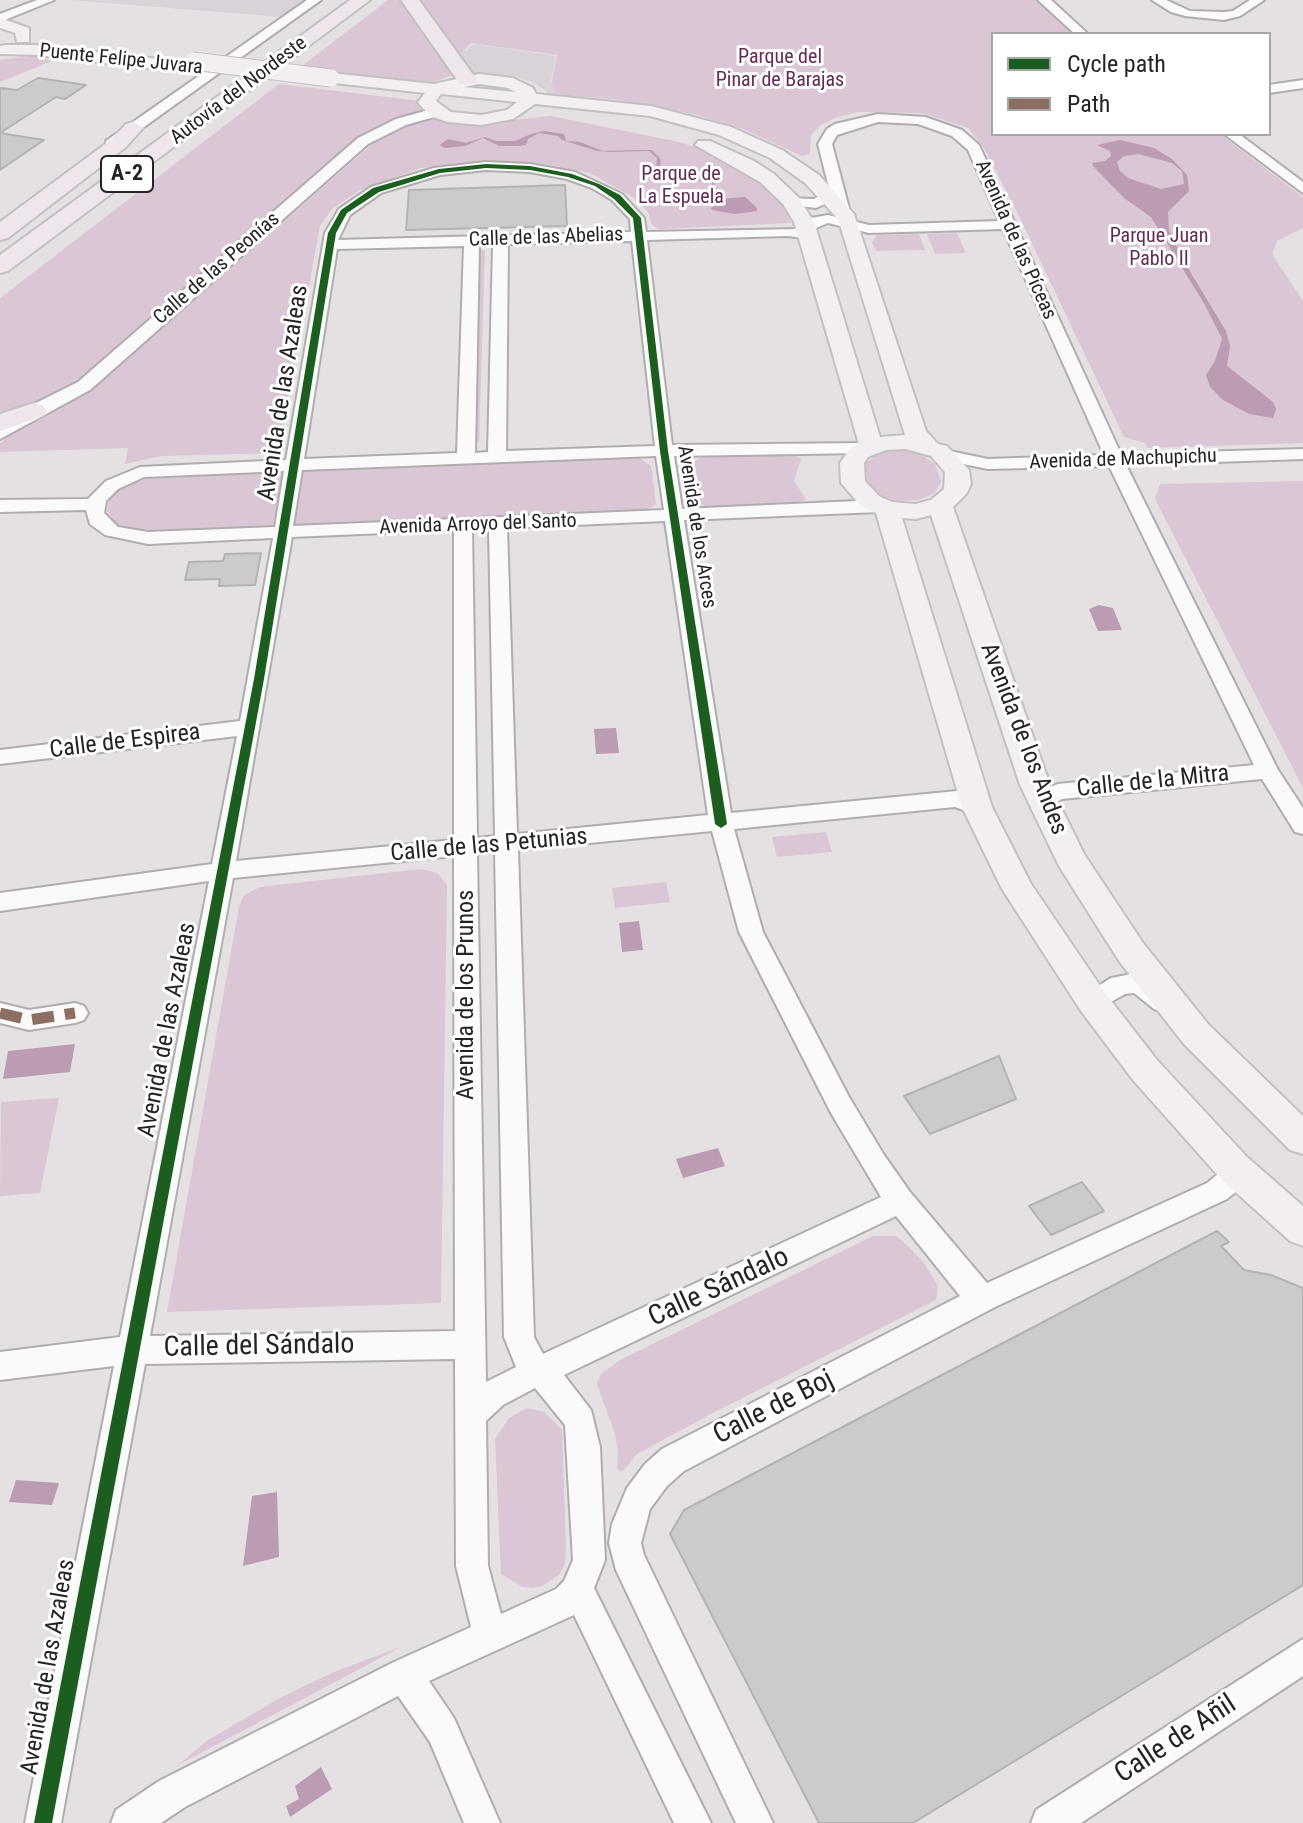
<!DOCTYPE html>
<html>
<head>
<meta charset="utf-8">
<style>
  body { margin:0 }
  #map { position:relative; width:1303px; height:1823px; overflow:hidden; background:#e5e1e3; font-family:"Roboto Condensed",sans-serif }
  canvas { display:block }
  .legend { position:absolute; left:991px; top:32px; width:280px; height:104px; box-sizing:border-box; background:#fff; border:2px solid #a8a7a8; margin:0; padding:10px 14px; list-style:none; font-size:24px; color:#252325 }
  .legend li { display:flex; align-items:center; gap:16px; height:40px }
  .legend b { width:40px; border:2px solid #a8a7a8 }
</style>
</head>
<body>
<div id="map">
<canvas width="1303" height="1823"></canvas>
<ul class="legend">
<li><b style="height:10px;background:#1b5e20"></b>Cycle path</li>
<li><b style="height:10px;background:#8d6e63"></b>Path</li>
</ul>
</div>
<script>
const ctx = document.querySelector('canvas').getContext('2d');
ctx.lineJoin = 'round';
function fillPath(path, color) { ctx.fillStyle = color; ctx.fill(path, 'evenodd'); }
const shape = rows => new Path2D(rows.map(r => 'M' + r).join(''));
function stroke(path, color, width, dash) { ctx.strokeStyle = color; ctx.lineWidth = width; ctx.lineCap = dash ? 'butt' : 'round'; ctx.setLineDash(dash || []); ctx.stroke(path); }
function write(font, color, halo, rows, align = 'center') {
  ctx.font = font + ' "Roboto Condensed",sans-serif'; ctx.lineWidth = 6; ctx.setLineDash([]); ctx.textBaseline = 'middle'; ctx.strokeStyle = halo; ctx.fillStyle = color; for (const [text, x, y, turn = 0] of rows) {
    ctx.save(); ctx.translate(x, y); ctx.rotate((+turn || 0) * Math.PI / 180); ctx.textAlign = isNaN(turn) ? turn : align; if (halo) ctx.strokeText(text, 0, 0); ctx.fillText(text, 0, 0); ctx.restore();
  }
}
fillPath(shape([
  [69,0,304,0,281,17],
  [475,44,556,56,551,81,563,96,550,94,533,82,515,77,473,73,459,55]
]), '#d9d2d8');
fillPath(shape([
  [388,0,406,0,453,75,428,84,298,69],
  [419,0,1038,0,1077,34,993,34,993,134,1220,134,1303,197,1303,228,1277,241,1272,254,1303,301,1303,443,1147,448,1145,443,1124,437,1019,216,984,148,968,128,922,113,858,112,835,118,821,125,811,135,810,154,802,156,743,129,694,114,613,99,564,96,555,90,552,81,557,55,471,43,460,54],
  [32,56,49,57,46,60,52,61,0,82,0,60],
  [279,84,428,102,428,111,375,130,82,377,44,402,0,419,0,298],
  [432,116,484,123,551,116,679,142,708,151,755,178,782,205,791,223,659,229,652,225,648,212,638,200,590,173,539,163,504,161,467,162,421,168,360,190,332,209,320,226,278,453,161,456,125,464,128,448,0,452,0,443,18,429,96,386,378,139],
  [957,233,966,253,935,254,927,234],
  [919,234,925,250,876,251,872,242,877,235],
  [478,250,485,250,479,442,475,442],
  [895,450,919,453,935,464,941,481,935,493,918,500,896,501,884,497,869,486,864,471,867,462,876,455],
  [789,453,801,459,794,481,806,499,797,505,711,509,699,503,693,462,703,456],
  [640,458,651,466,656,504,646,511,144,531,116,524,107,511,110,498,121,487,156,475],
  [1303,481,1303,788,1155,499,1160,484],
  [826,832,832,852,777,857,772,837],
  [422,869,437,873,447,885,441,1303,167,1312,239,907,244,895,260,887],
  [666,882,670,902,615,908,612,888],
  [59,1098,40,1193,0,1196,1,1102],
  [873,1236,896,1236,906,1244,924,1263,938,1286,936,1300,711,1414,637,1454,622,1472,617,1469,618,1452,615,1434,597,1384,601,1374,620,1360],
  [527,1408,544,1412,562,1430,566,1546,565,1564,559,1575,542,1586,533,1588,523,1587,501,1574,495,1439,509,1418],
  [403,1646,265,1719,178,1765,208,1740,282,1697,334,1672]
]), '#dac6d4');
fillPath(shape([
  [544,131,564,134,566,141,580,142,603,151,636,150,652,150,661,160,659,170,665,174,713,181,719,193,718,199,745,197,757,208,757,211,735,214,712,210,711,208,719,203,712,183,664,175,656,169,657,158,649,151,610,152,597,151,562,140,558,136,539,133,528,139,526,145,520,146,499,146,483,138,465,146,445,148,440,145,448,139,466,143,485,137,496,141,515,141,531,134],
  [1120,140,1154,148,1172,159,1187,175,1189,191,1168,212,1169,230,1183,260,1226,331,1230,346,1227,366,1273,402,1276,409,1273,418,1249,414,1223,400,1210,387,1206,375,1215,361,1222,339,1205,305,1151,217,1124,198,1093,166,1092,163,1105,161,1111,156,1110,151,1097,145],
  [1139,154,1172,163,1182,171,1184,184,1161,189,1128,178,1120,171,1117,162,1124,156],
  [1099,605,1113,608,1122,630,1098,631,1089,609],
  [616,728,619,753,596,754,594,729],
  [639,921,643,950,622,952,619,923],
  [75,1044,70,1072,3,1079,8,1051],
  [718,1148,725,1166,683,1178,676,1159],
  [16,1480,59,1483,52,1505,9,1502],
  [277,1492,279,1557,243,1566,252,1496],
  [321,1767,332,1789,290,1817,286,1806,299,1799,295,1786]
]), '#bb9cb3');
const building = shape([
  [38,78,86,85,65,99,56,97,0,133,44,140,0,170,0,88,17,90,38,78],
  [565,185,567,226,406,230,409,190,565,185],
  [261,553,255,585,219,586,220,579,185,580,189,562,223,561,225,554,261,553],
  [999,1056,1016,1099,930,1134,904,1096,999,1056],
  [1082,1182,1104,1211,1051,1235,1029,1206,1082,1182],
  [1217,1231,1229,1242,1221,1246,1244,1270,1271,1275,1303,1288,1303,1585,913,1823,819,1823,670,1534,684,1510,1217,1231]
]);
fillPath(building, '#cccacb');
stroke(building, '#b5b2b4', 2);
const minor = shape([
  [37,0,54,0,0,22,0,14,37,0],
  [307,0,321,0,116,147,106,147,106,141,307,0],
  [1038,0,1051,0,1088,34,1075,34,1038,0],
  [1152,0,1166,0,1190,11,1224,12,1233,11,1250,0,1264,0,1240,16,1224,20,1185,16,1171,12,1152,0],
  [1303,80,1303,88,1269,93,1269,85,1303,80],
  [436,108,441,109,441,115,406,125,368,144,90,390,0,439,0,426,28,407,78,382,358,138,396,119,436,108],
  [878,114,925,117,962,130,979,145,1121,454,1303,449,1303,459,1126,465,1278,770,1303,808,1303,834,1295,832,1262,779,1062,799,1040,808,1032,806,1029,800,1032,794,1058,784,1254,765,1109,466,988,469,939,459,936,455,945,450,988,459,1104,455,1003,229,869,233,828,223,809,231,816,235,809,239,788,236,647,240,672,445,864,443,873,448,864,453,674,456,682,509,879,500,888,506,879,512,684,520,731,813,957,791,985,801,988,807,985,813,977,815,955,807,734,829,763,932,849,1097,884,1155,910,1192,987,1283,1207,1183,1218,1174,1224,1160,1234,1156,1244,1160,1248,1168,1238,1190,1227,1199,995,1307,684,1471,667,1486,650,1509,641,1543,644,1555,773,1823,736,1823,616,1570,609,1543,612,1524,627,1488,645,1464,662,1449,960,1296,896,1216,564,1375,591,1410,600,1447,605,1560,594,1588,711,1823,674,1823,574,1615,429,1681,454,1718,500,1823,464,1823,430,1742,398,1696,185,1807,161,1823,111,1823,116,1810,159,1781,392,1663,471,1627,456,1566,455,1359,145,1364,61,1823,25,1823,114,1366,0,1380,0,1352,120,1337,209,881,0,911,0,893,212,864,237,736,0,764,0,750,240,721,273,538,148,544,105,535,90,524,86,510,0,512,0,500,88,499,106,481,140,467,286,460,325,233,339,209,371,187,434,168,486,162,530,164,575,172,622,194,644,218,646,232,800,229,801,224,811,218,828,215,869,225,999,221,968,150,952,136,918,124,878,122,837,135,832,144,850,212,848,215,838,215,833,200,816,208,786,204,786,198,814,199,820,196,821,188,829,188,818,144,827,129,835,124,878,114],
  [486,170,530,172,567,179,592,188,612,200,630,219,631,232,338,240,350,215,381,193,440,175,486,170],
  [632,241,655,446,506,451,508,244,632,241],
  [479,245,493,245,488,452,475,453,479,245],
  [464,246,457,453,304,459,337,249,464,246],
  [656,456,664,510,293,526,302,470,656,456],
  [284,471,275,527,148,532,118,527,104,513,106,501,118,489,144,477,284,471],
  [665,521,708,815,517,834,507,528,665,521],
  [472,529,489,529,495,836,477,838,472,529],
  [454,530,454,840,236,861,292,537,454,530],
  [712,831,739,932,831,1113,881,1197,543,1354,534,1337,518,850,712,831],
  [495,852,504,1337,516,1367,486,1382,477,854,495,852],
  [454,856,455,1331,150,1336,233,878,454,856],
  [535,1388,565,1425,573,1560,564,1581,556,1589,501,1614,488,1566,486,1421,503,1405,535,1388],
  [1224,134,1239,134,1303,182,1303,193,1224,134],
  [1137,973,1160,983,1172,995,1176,1002,1172,1009,1163,1012,1154,1009,1134,993,1125,994,1093,1012,1084,1009,1080,1002,1084,995,1111,978,1137,973],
  [0,1003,29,1010,75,1003,84,1006,88,1013,84,1020,75,1023,29,1030,0,1023,0,1003],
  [1303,1639,1303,1676,1081,1823,1031,1823,1036,1810,1303,1639]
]);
const major = shape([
  [0,18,29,28,29,42,17,42,15,33,0,28,0,18],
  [37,45,185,62,193,67,185,72,37,55,0,54,0,46,5,45,37,45],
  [331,73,434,84,479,74,513,78,533,88,536,94,651,106,731,127,782,150,819,175,854,214,926,431,938,444,947,446,969,470,971,484,967,493,953,507,1050,785,1084,854,1143,943,1208,1024,1303,1116,1303,1154,1290,1150,1184,1044,1119,961,1059,866,1020,785,931,515,916,519,902,518,992,807,1031,884,1105,993,1157,1060,1247,1157,1303,1206,1303,1246,1290,1241,1221,1179,1133,1080,1081,1011,1002,889,962,807,876,513,861,506,841,483,840,463,851,447,859,444,794,222,783,204,760,182,695,145,698,141,710,141,754,161,774,174,798,197,814,222,880,437,905,435,838,219,805,183,770,158,719,135,650,116,535,104,513,119,481,125,448,122,430,116,421,106,418,102,425,93,325,82,323,78,331,73],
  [479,84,508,88,515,92,464,87,479,84],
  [441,94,517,102,507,110,481,115,451,112,436,101,441,94],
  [905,449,931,456,945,472,944,489,931,500,915,504,892,502,879,496,865,481,864,463,868,457,886,450,905,449]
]);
const highway = shape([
  [350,0,370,0,8,271,0,273,0,255,350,0],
  [401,0,419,0,477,80,474,84,460,84,401,0],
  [133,122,143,128,126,147,8,238,0,240,0,222,112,139,126,124,133,122],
  [34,403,43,406,47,411,43,416,0,431,0,414,34,403]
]);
stroke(minor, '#afadae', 4);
stroke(major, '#c2c0c1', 4);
stroke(highway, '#c2c0c1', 4);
fillPath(minor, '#fbfafb');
fillPath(major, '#f3eef1');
fillPath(highway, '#eee6ec');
const majorBridge = shape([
  [193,61,331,78]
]);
stroke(majorBridge, '#c2c0c1', 19, []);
stroke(majorBridge, '#f3eef1', 17);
stroke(shape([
  [0,1013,29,1020,75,1013]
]), '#8d6e63', 11, [22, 11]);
fillPath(shape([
  [486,164,530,166,572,174,599,184,620,195,641,218,668,451,727,824,721,828,715,824,660,451,633,218,614,199,595,186,568,177,530,170,486,168,440,173,379,192,347,213,336,233,264,679,52,1823,34,1823,254,679,328,233,341,210,373,188,439,169,486,164]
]), '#1b5e20');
write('20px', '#612a57', '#fff', [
  ["Parque del",780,58],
  ["Pinar de Barajas",780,81],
  ["Parque de",681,175],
  ["La Espuela",681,198],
  ["Parque Juan",1159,237],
  ["Pablo II",1159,260]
]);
write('20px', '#252325', '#fff', [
  ["Puente Felipe Juvara",121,60,6],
  ["Autovía del Nordeste",239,91,-37],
  ["Calle de las Abelias",546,238,-2],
  ["Avenida de las Píceas",1015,240,66],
  ["Calle de las Peonías",217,269,-41],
  ["Avenida de Machupichu",1123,460,-2],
  ["Avenida Arroyo del Santo",478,525,-2],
  ["Avenida de los Arces",696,527,81]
]);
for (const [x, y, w] of [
  [127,174,52]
]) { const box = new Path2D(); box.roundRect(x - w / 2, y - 18, w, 36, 6); ctx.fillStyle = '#fff'; ctx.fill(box); stroke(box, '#252325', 2); }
write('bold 22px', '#252325', null, [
  ["A-2",127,174]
]);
write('24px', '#252325', '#fff', [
  ["Avenida de las Azaleas",284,393,-81],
  ["Avenida de los Andes",1023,739,69],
  ["Calle de Espirea",125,742,-7],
  ["Calle de la Mitra",1153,782,-6],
  ["Calle de las Petunias",489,846,-5],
  ["Avenida de los Prunos",467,995,-90],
  ["Avenida de las Azaleas",168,1030,-79],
  ["Avenida de las Azaleas",49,1667,-80]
]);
write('28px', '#252325', '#fff', [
  ["Calle Sándalo",719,1288,-25],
  ["Calle del Sándalo",259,1347,-1],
  ["Calle de Boj",774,1408,-27],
  ["Calle de Añil",1176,1740,-33]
]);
</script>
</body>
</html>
